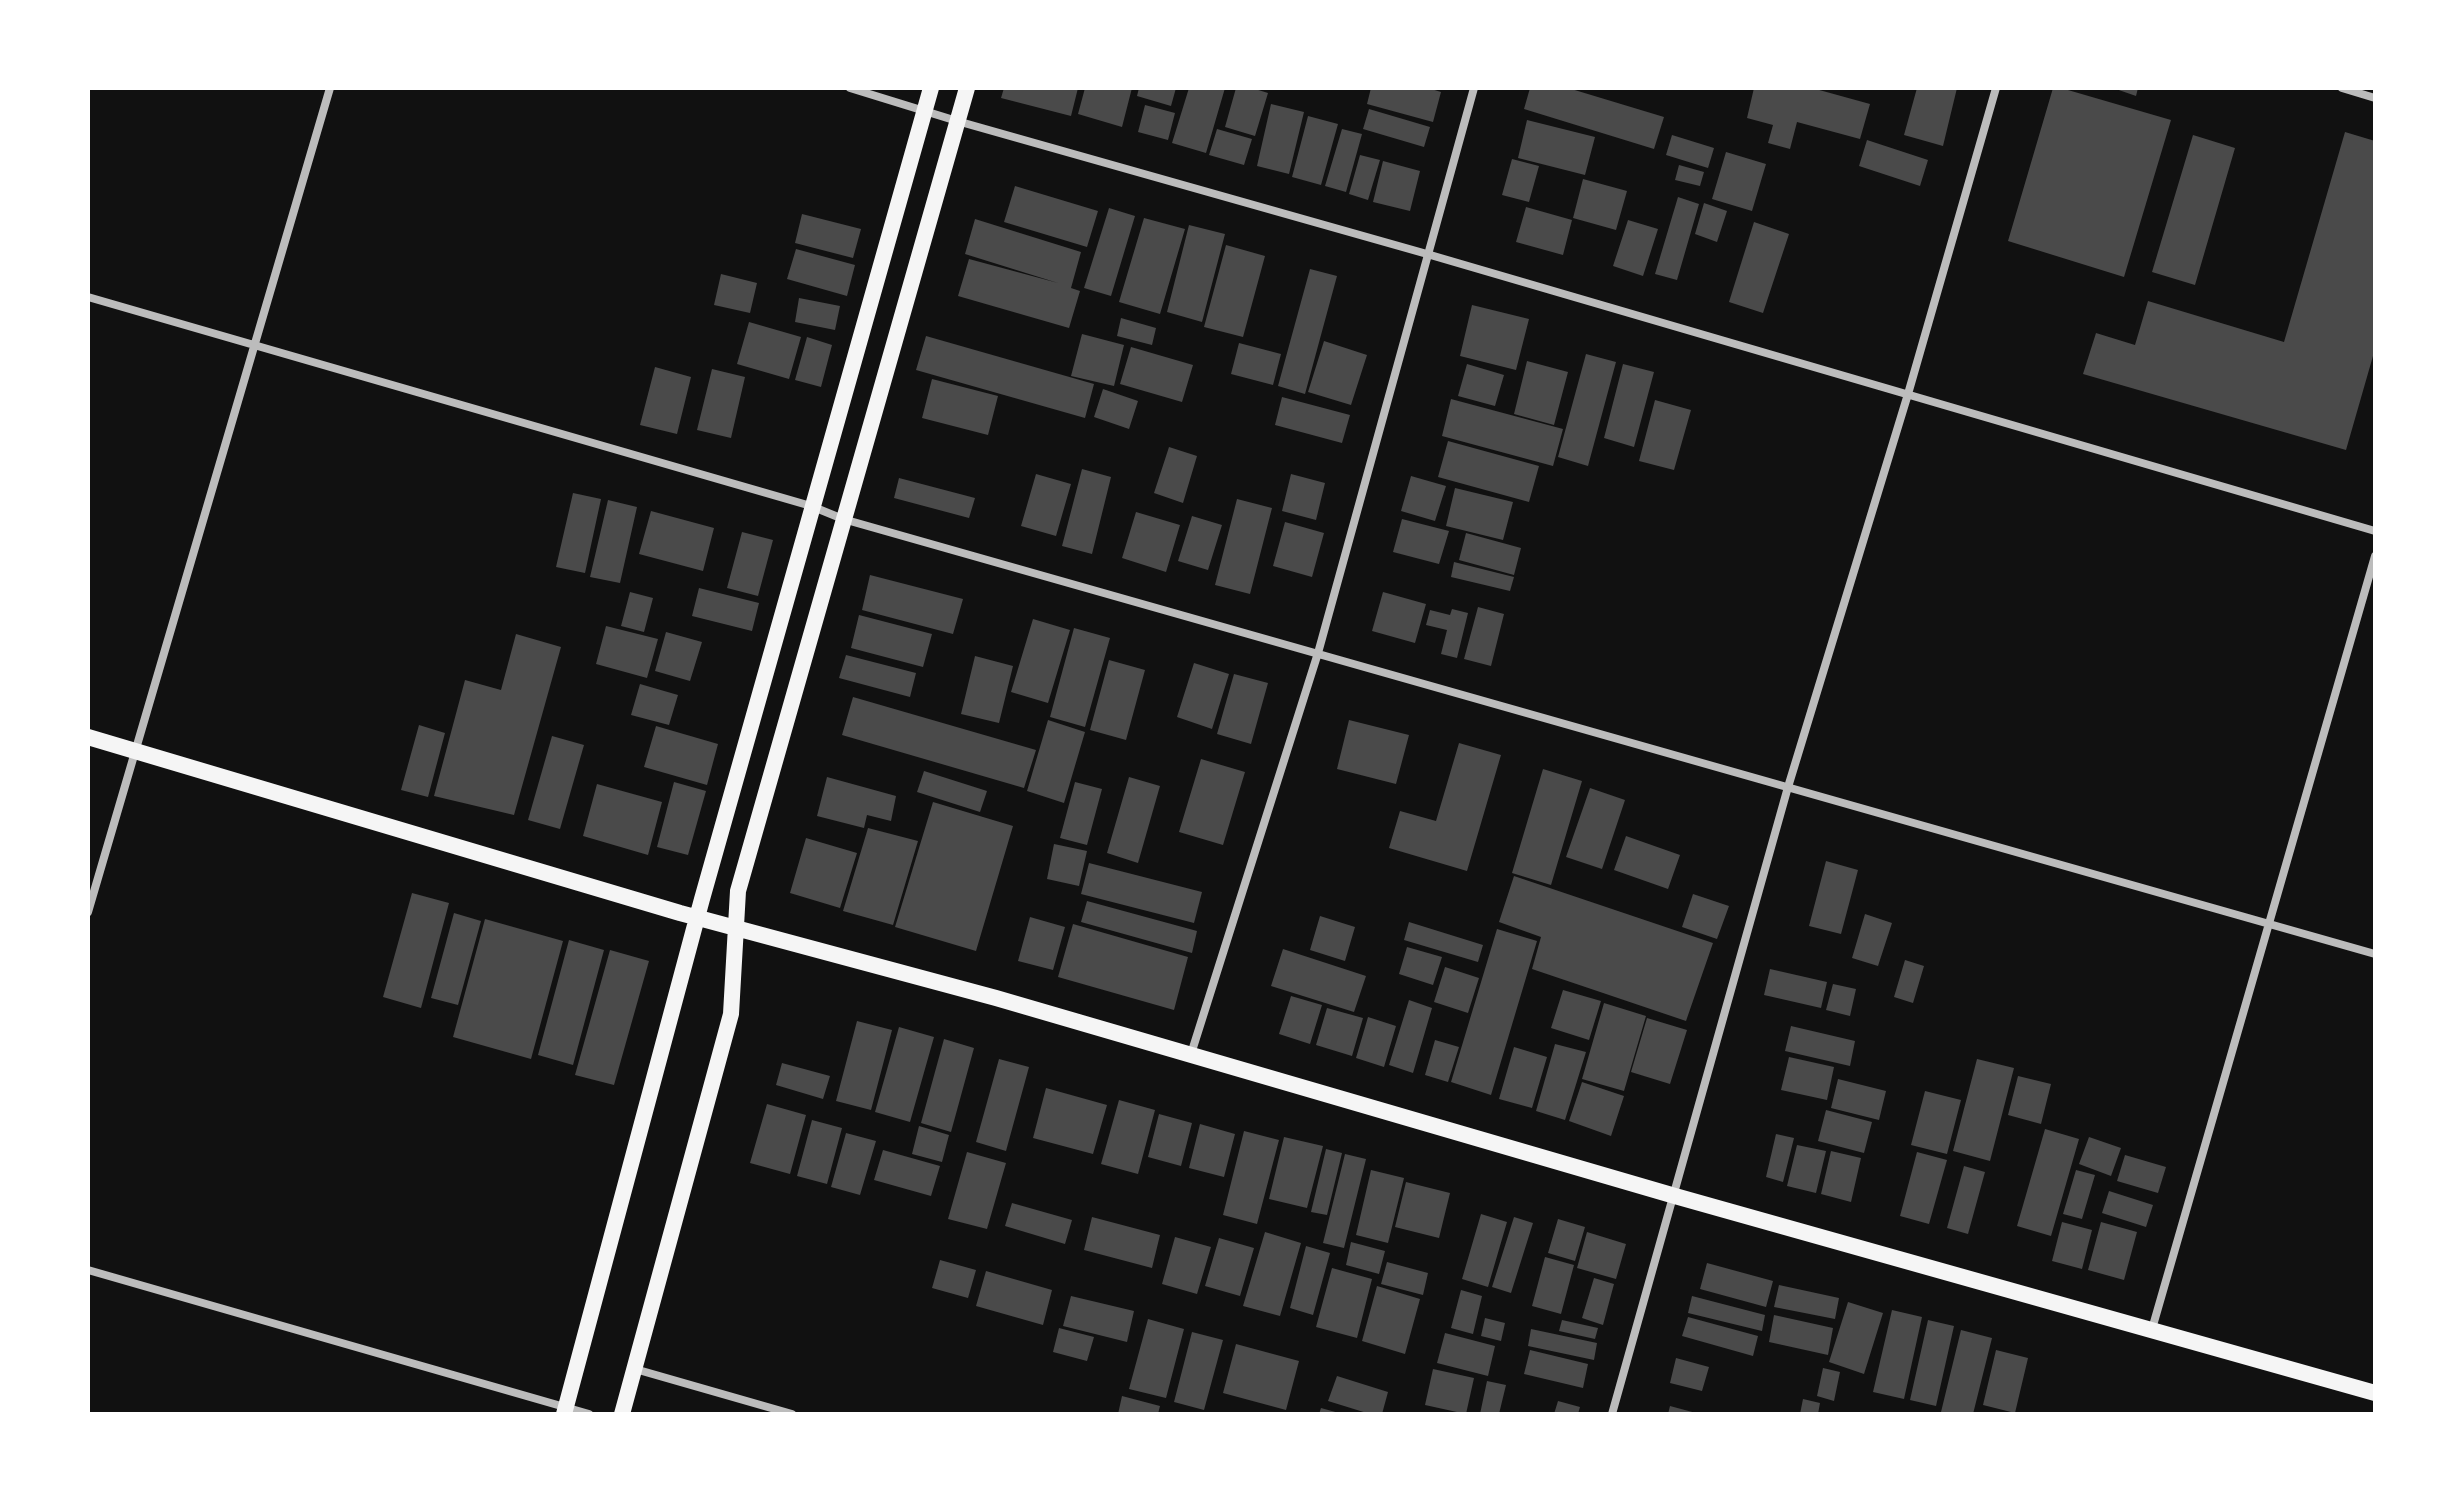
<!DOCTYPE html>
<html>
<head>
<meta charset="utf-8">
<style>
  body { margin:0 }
  #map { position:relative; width:2463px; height:1502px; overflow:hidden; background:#111; font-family:"Public Sans",sans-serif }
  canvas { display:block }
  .frame { position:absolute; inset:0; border:90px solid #fff; pointer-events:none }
</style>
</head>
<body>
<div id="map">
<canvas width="2463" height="1502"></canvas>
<div class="frame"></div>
</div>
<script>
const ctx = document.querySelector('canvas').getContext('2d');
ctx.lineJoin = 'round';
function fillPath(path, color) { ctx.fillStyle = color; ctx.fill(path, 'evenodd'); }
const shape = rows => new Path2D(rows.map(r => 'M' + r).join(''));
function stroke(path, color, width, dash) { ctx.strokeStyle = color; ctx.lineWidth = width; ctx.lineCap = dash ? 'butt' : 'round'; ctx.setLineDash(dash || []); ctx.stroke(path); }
fillPath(shape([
  [1004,88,1078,88,1071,116,1001,98],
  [1085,88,1132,88,1122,127,1078,114],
  [1139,88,1176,88,1171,106,1137,96],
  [1189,88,1225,88,1206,153,1172,143],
  [1236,88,1252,88,1268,93,1255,136,1225,127],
  [1371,88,1428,88,1441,92,1433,122,1367,104],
  [1530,88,1568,88,1664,117,1654,149,1524,109],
  [1754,88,1812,88,1870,104,1860,139,1797,122,1790,149,1768,143,1773,125,1747,118],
  [1917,88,1957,88,1943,146,1904,135],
  [2053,88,2061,88,2171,120,2124,277,2008,241],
  [2113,88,2138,88,2136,96],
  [1271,104,1304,112,1289,174,1257,166],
  [1145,105,1175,113,1168,140,1138,132],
  [1369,109,1430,127,1424,147,1363,129],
  [1308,116,1338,124,1321,185,1292,177],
  [1527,120,1595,137,1585,175,1518,158],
  [1217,129,1252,139,1244,165,1209,155],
  [1342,129,1362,134,1346,192,1325,186],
  [2345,132,2375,141,2375,349,2346,450,2083,374,2096,333,2135,345,2148,301,2284,342],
  [1672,135,1714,148,1708,168,1666,155],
  [2193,135,2235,148,2195,285,2152,272],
  [1867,140,1928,160,1920,186,1859,166],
  [1726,152,1766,164,1752,211,1712,199],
  [1360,155,1380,160,1368,200,1349,194],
  [1512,159,1539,166,1529,202,1502,195],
  [1383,161,1420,171,1410,211,1373,202],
  [1679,165,1704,172,1700,186,1675,180],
  [1583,179,1627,191,1616,230,1573,218],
  [1015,186,1098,211,1087,247,1004,222],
  [1678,197,1699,204,1677,280,1655,274],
  [1704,203,1727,211,1717,242,1695,234],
  [1526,207,1572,220,1563,255,1516,242],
  [1109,208,1135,216,1111,296,1084,288],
  [802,214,861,229,853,258,795,243],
  [1144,218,1185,229,1160,314,1119,302],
  [975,219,1081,252,1071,288,1080,291,1069,328,958,296,969,259,1058,283,965,254],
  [1628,220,1658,229,1643,276,1613,266],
  [1754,222,1789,234,1763,313,1729,302],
  [1189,225,1225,234,1202,322,1167,312],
  [1226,245,1265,256,1243,337,1204,327],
  [796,249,855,265,847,296,787,279],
  [1310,269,1337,276,1305,394,1278,386],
  [721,274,757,283,750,313,714,305],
  [799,298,840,306,835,330,795,322],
  [1472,305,1529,319,1516,370,1460,356],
  [1121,318,1156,328,1152,345,1117,336],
  [749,322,801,337,789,379,737,364],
  [1082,334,1124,345,1114,386,1071,376],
  [926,336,1094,384,1085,418,916,370],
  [807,337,832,345,821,387,795,380],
  [1324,341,1367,355,1351,405,1308,392],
  [1239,343,1281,354,1273,385,1231,374],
  [1131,347,1193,365,1182,402,1120,384],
  [1586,354,1616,362,1588,466,1558,457],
  [1527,361,1568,372,1554,425,1514,414],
  [1467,364,1504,375,1495,406,1458,396],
  [1623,364,1654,372,1634,447,1604,438],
  [655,367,691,377,677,434,640,425],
  [712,369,745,377,731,438,697,430],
  [932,379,998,396,988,435,922,418],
  [1103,389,1138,401,1129,429,1094,417],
  [1282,397,1350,415,1342,443,1275,425],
  [1451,399,1563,429,1553,466,1442,436],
  [1655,400,1691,410,1674,470,1639,461],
  [1448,441,1539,466,1529,502,1438,477],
  [1169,447,1197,456,1183,503,1154,493],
  [1082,469,1111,477,1092,554,1062,546],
  [1036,474,1071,484,1056,536,1021,526],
  [1291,474,1325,483,1316,520,1282,511],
  [1411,476,1446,486,1435,521,1401,511],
  [899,478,975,498,969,518,894,498],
  [1455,488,1513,502,1503,540,1446,526],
  [573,493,601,499,585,573,556,567],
  [1237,499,1272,508,1250,594,1215,585],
  [608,500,637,507,620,583,590,577],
  [651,511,714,528,703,571,639,554],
  [1136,512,1180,525,1166,572,1122,558],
  [1192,516,1222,525,1208,570,1178,561],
  [1402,519,1449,531,1439,564,1393,552],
  [1285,522,1324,533,1312,577,1273,566],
  [742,532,773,540,758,596,727,588],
  [1466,533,1521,548,1514,575,1459,560],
  [1454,562,1514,577,1510,591,1451,577],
  [870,575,963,599,953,634,862,610],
  [699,588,759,603,752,631,692,616],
  [630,592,653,598,644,632,621,626],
  [1383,592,1426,604,1415,643,1372,631],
  [1478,607,1504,614,1491,666,1464,659],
  [1452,609,1468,613,1457,658,1441,654,1447,630,1426,625,1430,610,1450,615],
  [859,615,932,634,923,667,851,648],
  [1033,619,1070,630,1048,703,1011,692],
  [606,626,658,639,647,678,596,664],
  [1074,628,1110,638,1085,727,1050,717],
  [666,632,702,642,690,681,655,671],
  [516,634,561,647,514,815,434,796,465,680,501,690],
  [846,655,916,673,910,697,839,678],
  [975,656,1013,666,999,723,961,714],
  [1109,660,1145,670,1126,740,1090,730],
  [1194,663,1229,674,1212,729,1177,717],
  [1234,674,1268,683,1251,744,1217,734],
  [640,684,678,695,669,725,631,715],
  [853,697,1036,750,1024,788,842,735],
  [1048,720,1085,732,1064,803,1027,791],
  [1349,720,1409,735,1396,784,1337,769],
  [419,725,445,733,428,797,401,790],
  [656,726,718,744,707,785,644,767],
  [552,736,584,745,560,829,528,820],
  [1459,743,1501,755,1467,871,1389,848,1400,811,1436,821],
  [1201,759,1245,772,1223,845,1179,832],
  [1543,769,1582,781,1551,885,1512,873],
  [924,771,987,791,980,812,917,792],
  [827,777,896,796,891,821,867,815,864,828,817,816],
  [1129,777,1160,786,1138,863,1107,853],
  [674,782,706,791,688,855,657,847],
  [1075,782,1102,789,1087,845,1060,838],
  [597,784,662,802,648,855,583,836],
  [1590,788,1625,800,1602,869,1566,857],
  [933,802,1013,826,976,951,895,927],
  [868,828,918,841,893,925,843,911],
  [1626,836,1680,855,1668,889,1614,870],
  [806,838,857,853,840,908,790,893],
  [1054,844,1087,851,1079,886,1047,879],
  [1826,861,1858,870,1841,934,1809,926],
  [1089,863,1202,892,1194,923,1081,894],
  [1514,876,1713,943,1686,1021,1532,969,1541,937,1499,922],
  [412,893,449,903,421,1008,383,997],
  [1693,894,1729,906,1717,939,1682,927],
  [1087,901,1197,931,1192,953,1081,922],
  [454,913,481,921,458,1005,431,998],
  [1865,914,1892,923,1878,966,1852,958],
  [1320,916,1355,927,1345,961,1310,950],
  [1030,917,1065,927,1053,970,1018,961],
  [485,919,563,941,531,1059,453,1037],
  [1409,922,1483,945,1478,962,1404,940],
  [1073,924,1188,957,1174,1010,1058,977],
  [1497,929,1537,941,1491,1095,1451,1082],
  [569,940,604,950,573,1065,538,1055],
  [1407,947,1442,957,1433,985,1399,974],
  [1283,949,1366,976,1354,1012,1271,986],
  [610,950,649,961,614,1085,575,1075],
  [1905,960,1924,966,1913,1003,1894,997],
  [1445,967,1479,978,1468,1013,1434,1002],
  [1770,969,1827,982,1821,1008,1764,995],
  [1833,984,1856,989,1850,1016,1826,1010],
  [1563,990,1601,1001,1589,1040,1551,1028],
  [1291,996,1322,1005,1310,1044,1279,1034],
  [1409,1000,1432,1008,1413,1073,1389,1065],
  [1604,1003,1646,1016,1624,1091,1582,1079],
  [1327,1008,1363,1018,1352,1056,1316,1045],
  [1368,1017,1396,1026,1384,1067,1356,1058],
  [1647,1018,1687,1030,1670,1084,1631,1072],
  [857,1021,892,1030,871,1110,836,1101],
  [1791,1026,1855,1041,1850,1066,1785,1051],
  [899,1027,934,1037,910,1122,875,1112],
  [944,1039,974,1048,951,1132,921,1123],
  [1435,1040,1459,1047,1448,1082,1425,1075],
  [1555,1044,1586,1052,1565,1120,1536,1111],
  [1514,1047,1547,1057,1532,1108,1499,1099],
  [1789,1057,1834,1067,1827,1100,1781,1090],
  [999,1059,1029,1067,1006,1151,976,1142],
  [1977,1059,2014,1068,1990,1161,1953,1151],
  [782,1063,830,1076,823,1099,776,1085],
  [2018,1076,2051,1084,2041,1124,2008,1115],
  [1838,1079,1886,1091,1879,1120,1831,1108],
  [1582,1082,1624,1096,1611,1136,1569,1121],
  [1046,1088,1107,1105,1093,1154,1033,1138],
  [1925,1091,1961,1100,1947,1154,1911,1145],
  [1119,1100,1155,1110,1138,1174,1101,1164],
  [767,1104,806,1115,790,1174,750,1163],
  [1826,1110,1872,1122,1864,1153,1818,1141],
  [1159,1114,1192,1123,1181,1166,1148,1157],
  [812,1120,842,1128,827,1184,797,1176],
  [1200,1124,1235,1134,1224,1177,1189,1168],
  [919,1126,949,1135,942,1162,912,1154],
  [2045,1129,2079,1139,2051,1236,2017,1226],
  [1244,1131,1279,1140,1257,1224,1223,1215],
  [846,1133,876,1141,860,1195,831,1187],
  [1776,1134,1794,1138,1783,1182,1766,1177],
  [1284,1137,1323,1146,1307,1208,1269,1199],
  [2089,1137,2121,1148,2111,1176,2079,1164],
  [1797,1145,1826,1151,1816,1193,1787,1186],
  [1326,1149,1342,1153,1327,1215,1311,1212],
  [883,1150,940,1166,931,1196,874,1180],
  [1831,1151,1861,1158,1851,1202,1821,1194],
  [967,1152,1006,1163,987,1229,948,1219],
  [1917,1152,1947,1160,1929,1224,1900,1216],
  [1345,1154,1366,1159,1344,1248,1323,1243],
  [2125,1155,2166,1167,2158,1193,2117,1181],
  [1964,1166,1985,1172,1968,1234,1947,1228],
  [1371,1170,1404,1178,1388,1243,1356,1235],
  [2076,1170,2095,1175,2082,1219,2063,1214],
  [1406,1182,1450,1193,1439,1238,1395,1227],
  [2109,1191,2153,1205,2146,1227,2102,1213],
  [1012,1203,1072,1220,1065,1244,1005,1226],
  [1481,1214,1507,1222,1488,1287,1462,1279],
  [1092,1217,1160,1235,1152,1268,1084,1250],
  [1514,1217,1533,1223,1511,1293,1492,1287],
  [1558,1219,1585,1227,1575,1261,1548,1253],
  [2062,1222,2092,1230,2082,1269,2052,1261],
  [2101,1222,2137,1232,2124,1280,2088,1270],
  [1265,1232,1301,1243,1280,1316,1243,1306],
  [1587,1232,1626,1244,1616,1279,1577,1268],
  [1175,1237,1211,1247,1197,1294,1162,1284],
  [1219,1238,1254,1248,1240,1296,1205,1286],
  [1351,1242,1385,1251,1379,1274,1346,1265],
  [1306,1246,1330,1253,1313,1315,1290,1308],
  [1545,1257,1574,1265,1561,1314,1532,1306],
  [940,1260,976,1270,968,1298,932,1288],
  [1387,1262,1428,1273,1423,1295,1381,1284],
  [1707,1263,1773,1281,1766,1307,1700,1289],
  [1332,1268,1372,1279,1357,1338,1316,1327],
  [986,1271,1052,1290,1043,1325,976,1306],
  [1594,1278,1614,1284,1603,1325,1582,1318],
  [1779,1285,1839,1298,1835,1319,1774,1307],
  [1377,1286,1420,1299,1405,1354,1362,1341],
  [1461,1290,1482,1296,1473,1334,1451,1328],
  [1071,1296,1134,1311,1127,1342,1063,1326],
  [1692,1296,1765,1315,1762,1331,1688,1313],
  [1848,1302,1883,1313,1864,1374,1829,1362],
  [1892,1310,1922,1317,1904,1399,1873,1392],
  [1774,1315,1833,1328,1828,1355,1769,1342],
  [1688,1317,1758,1336,1753,1356,1682,1336],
  [1485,1318,1505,1323,1501,1341,1481,1336],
  [1148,1319,1184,1329,1166,1398,1129,1389],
  [1562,1320,1598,1328,1595,1339,1559,1331],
  [1928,1320,1954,1326,1936,1406,1910,1400],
  [1059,1328,1094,1337,1087,1361,1053,1352],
  [1531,1329,1597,1343,1594,1360,1528,1346],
  [1961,1330,1992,1338,1973,1414,1941,1412],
  [1192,1332,1223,1340,1204,1410,1174,1402],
  [1445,1333,1495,1346,1488,1376,1437,1363],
  [1236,1344,1299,1361,1286,1410,1223,1393],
  [1530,1350,1588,1364,1583,1388,1524,1374],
  [1996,1350,2028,1358,2015,1413,1983,1405],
  [1676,1358,1709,1367,1702,1391,1670,1383],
  [1823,1368,1840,1372,1834,1401,1817,1396],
  [1433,1369,1474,1378,1466,1414,1425,1405],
  [1337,1376,1388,1392,1382,1414,1370,1414,1328,1401],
  [1487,1381,1506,1385,1499,1414,1480,1414],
  [1122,1396,1160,1406,1158,1414,1118,1414],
  [1803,1399,1820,1403,1818,1414,1800,1414],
  [1558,1401,1580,1407,1578,1414,1554,1414],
  [1670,1406,1696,1413,1696,1414,1668,1414],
  [1321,1408,1339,1413,1339,1414,1319,1414]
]), '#4a4a4a');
stroke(shape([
  [850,88,957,121,1427,254,2375,531],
  [2342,88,2375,98],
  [88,297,811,506,843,519,2375,954],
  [88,912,330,88],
  [1191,1054,1318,653,1474,88],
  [88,1270,589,1414],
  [2152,1329,2375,556],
  [635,1369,792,1414],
  [1612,1414,1788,787,1908,394,1996,88]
]), '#bcbcbc', 8);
stroke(shape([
  [88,737,680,913,996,998,1675,1196,2375,1393],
  [564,1414,702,899,931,88],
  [622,1414,731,1014,738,891,967,88]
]), '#f5f5f5', 16);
</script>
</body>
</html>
